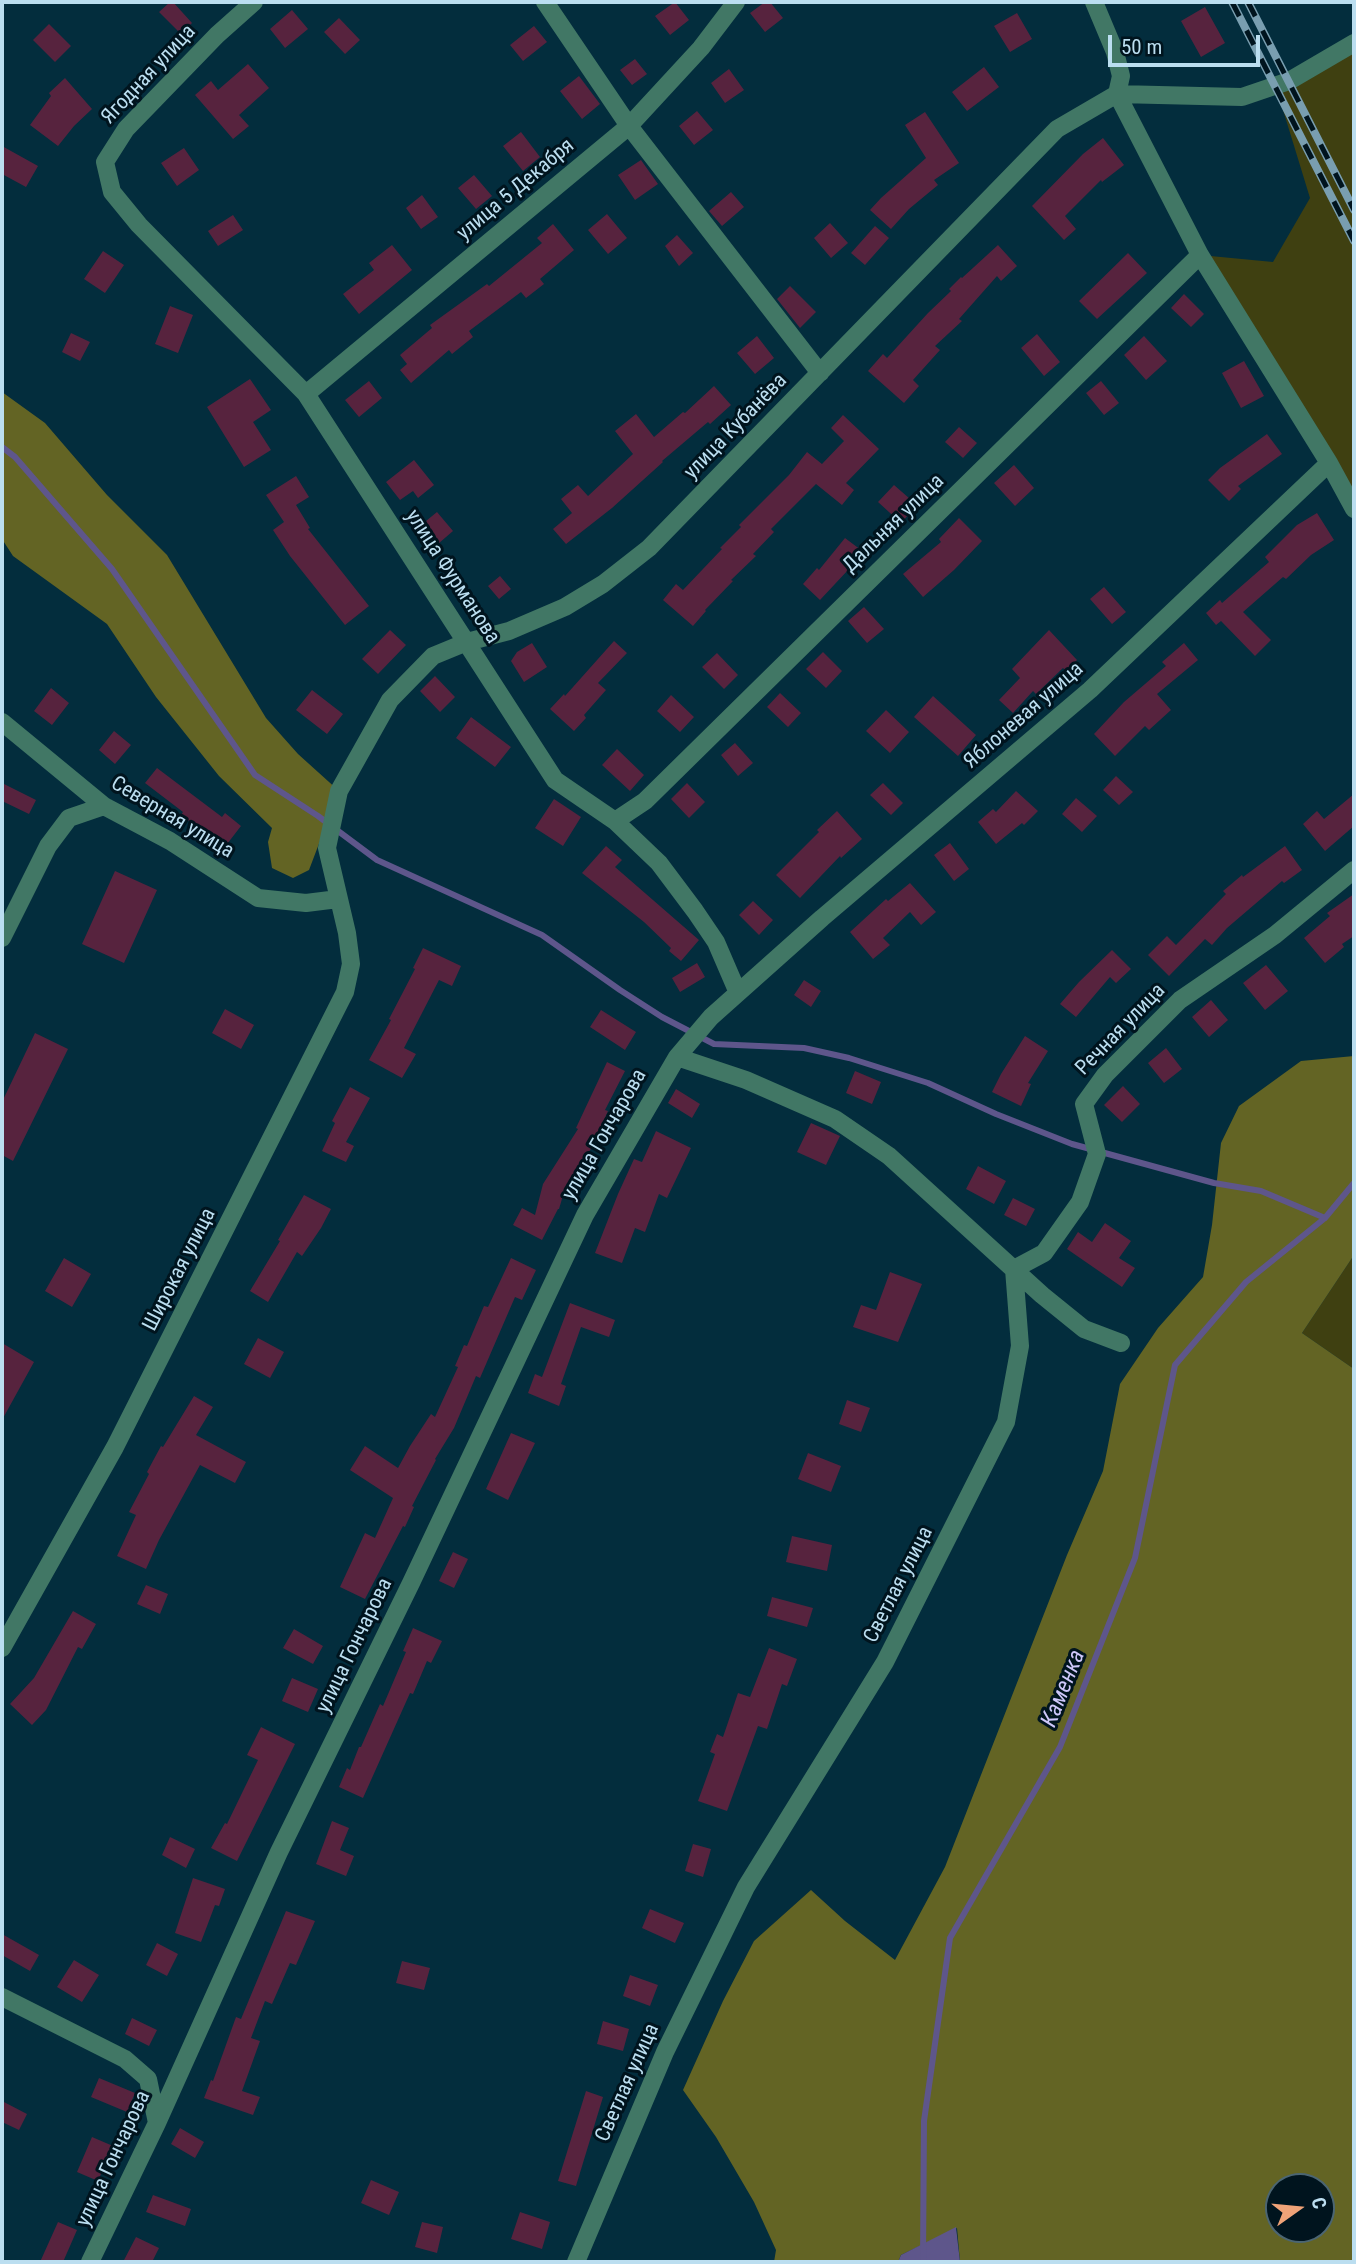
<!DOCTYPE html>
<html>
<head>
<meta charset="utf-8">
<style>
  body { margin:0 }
  #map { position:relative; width:1356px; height:2264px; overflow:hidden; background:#032d3d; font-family:"Roboto Condensed",sans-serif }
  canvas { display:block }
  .frame { position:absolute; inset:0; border:4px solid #bbdef0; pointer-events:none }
  .north { position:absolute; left:1265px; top:2173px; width:70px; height:70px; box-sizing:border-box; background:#00141e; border:2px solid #4b6572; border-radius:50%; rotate:75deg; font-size:19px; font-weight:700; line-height:28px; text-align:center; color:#bbdef0 }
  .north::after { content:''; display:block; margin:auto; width:24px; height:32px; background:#efa378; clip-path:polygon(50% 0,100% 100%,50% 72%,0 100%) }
  .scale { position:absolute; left:1108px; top:35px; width:152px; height:32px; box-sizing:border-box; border:4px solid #bbdef0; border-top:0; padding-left:9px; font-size:21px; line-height:24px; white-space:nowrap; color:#bbdef0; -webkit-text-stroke:5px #00141e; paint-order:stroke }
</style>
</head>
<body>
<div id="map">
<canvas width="1356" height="2264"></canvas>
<div class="frame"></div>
<div class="north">С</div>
<div class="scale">50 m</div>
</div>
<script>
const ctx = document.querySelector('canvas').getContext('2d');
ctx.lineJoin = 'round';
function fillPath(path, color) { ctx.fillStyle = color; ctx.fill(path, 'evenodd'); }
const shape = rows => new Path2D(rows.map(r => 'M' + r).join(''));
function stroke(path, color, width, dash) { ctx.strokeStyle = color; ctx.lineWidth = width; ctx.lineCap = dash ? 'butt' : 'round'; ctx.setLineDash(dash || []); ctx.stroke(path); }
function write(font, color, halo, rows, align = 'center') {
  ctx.font = font + ' "Roboto Condensed",sans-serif'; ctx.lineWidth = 6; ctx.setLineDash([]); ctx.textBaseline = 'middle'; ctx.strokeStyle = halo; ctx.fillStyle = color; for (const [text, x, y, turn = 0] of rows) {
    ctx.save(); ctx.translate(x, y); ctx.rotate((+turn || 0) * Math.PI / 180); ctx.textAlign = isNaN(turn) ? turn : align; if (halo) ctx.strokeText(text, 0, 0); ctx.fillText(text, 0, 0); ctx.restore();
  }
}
fillPath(shape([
  [1354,43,1354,509,1200,255,1273,262,1310,198,1276,87],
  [1354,1255,1354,1369,1302,1333]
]), '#3f4011');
fillPath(shape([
  [2,392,45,423,107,495,167,555,266,718,298,754,339,791,309,870,293,878,272,868,268,842,272,828,219,776,156,697,107,624,13,556,2,539],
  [1354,1056,1354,1255,1302,1333,1354,1369,1354,2262,960,2262,957,2228,901,2255,898,2262,774,2262,776,2250,754,2202,716,2137,683,2090,723,2001,754,1941,811,1890,845,1921,895,1960,945,1867,1067,1555,1103,1471,1120,1384,1158,1328,1203,1277,1212,1225,1221,1143,1239,1106,1301,1061],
  [1279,2187,1321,2187,1321,2229,1279,2229]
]), '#636424');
fillPath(shape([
  [956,2227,960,2262,898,2262,901,2255]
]), '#5e568b');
stroke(shape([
  [2,447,15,457,112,569,255,775,318,816,377,860,542,935,620,990,662,1017,714,1044,804,1048,849,1058,928,1083,996,1114,1072,1144,1214,1183,1261,1191,1325,1218],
  [923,2262,924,2121,950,1938,1060,1747,1135,1558,1175,1365,1246,1282,1325,1218,1354,1183]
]), '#5e568b', 6);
fillPath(shape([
  [170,2,173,2,192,23,181,34,159,12],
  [675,2,689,20,670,35,655,16],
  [765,2,770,2,783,18,765,32,750,13],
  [1205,7,1225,43,1201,57,1181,21],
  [292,10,308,29,285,48,270,29],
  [1017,13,1032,39,1010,52,994,26],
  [339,18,360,40,345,54,324,32],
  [49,24,71,46,55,62,33,40],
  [534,26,547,42,523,61,510,45],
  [635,59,647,74,632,85,620,70],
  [248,64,269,88,239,115,249,126,233,139,195,95,211,81,218,90],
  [984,67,999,87,967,111,952,92],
  [729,69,744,90,725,103,711,83],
  [579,76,600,104,582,119,560,91],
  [65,78,92,109,74,126,58,146,30,125,51,96,49,93],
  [697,111,713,130,694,145,679,126],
  [925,112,959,163,934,180,938,185,909,209,891,229,870,210,881,198,926,158,905,125],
  [521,132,540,157,523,171,503,146],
  [1103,138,1124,165,1102,182,1101,180,1065,216,1076,229,1064,240,1032,206,1083,154],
  [2,146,38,166,26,187,2,174],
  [184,148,199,170,177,186,161,163],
  [641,160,658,184,635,200,618,175],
  [474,175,492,196,476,209,458,188],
  [731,192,744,207,722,226,709,211],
  [422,195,438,217,421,229,406,208],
  [607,214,627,238,608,254,588,230],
  [233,215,243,230,218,246,208,231],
  [830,223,848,243,831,258,814,238],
  [553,224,574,250,540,279,544,284,526,298,521,292,469,331,473,337,452,354,449,350,411,383,400,370,407,364,400,355,432,328,430,325,487,284,489,286,542,243,537,238],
  [875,226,889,238,865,265,851,253],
  [677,235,693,253,679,266,665,246],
  [392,245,412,270,359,314,343,294,374,270,369,263],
  [998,245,1017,266,1001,281,997,276,959,319,962,321,935,346,940,350,913,380,919,386,904,403,868,371,883,354,887,358,928,313,951,291,949,289,961,277,962,278],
  [103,251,124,265,105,293,84,279],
  [1128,253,1147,273,1097,319,1079,301],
  [790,286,816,312,800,328,777,299],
  [1184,294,1204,314,1191,327,1171,308],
  [170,306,193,315,178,353,155,344],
  [71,333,90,342,80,361,62,352],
  [1037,334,1060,362,1044,376,1021,348],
  [757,336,774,358,755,374,737,353],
  [1144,336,1167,361,1146,380,1124,355],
  [1244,361,1264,396,1241,408,1222,373],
  [250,379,271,410,253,422,271,450,244,467,207,407],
  [369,381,382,398,359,417,345,400],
  [1101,381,1119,403,1104,415,1086,393],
  [714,386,731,405,710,424,708,422,662,461,663,462,612,508,566,544,553,529,572,513,561,499,578,485,588,496,633,454,615,431,636,414,654,437,683,412,685,413],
  [843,415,879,449,846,483,854,490,842,505,816,484,771,529,774,532,753,554,756,556,731,580,733,581,705,610,706,611,693,626,663,600,676,584,683,590,722,549,720,548,741,527,739,525,789,475,807,452,822,464,844,441,831,428],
  [959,427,977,443,963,458,945,442],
  [1267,434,1282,454,1238,486,1241,489,1229,501,1208,480,1220,468],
  [414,460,434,485,418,498,413,491,400,500,386,482],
  [1014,465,1034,488,1015,506,994,483],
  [296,476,309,497,296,505,310,528,308,529,369,606,345,625,290,556,273,530,284,522,266,495],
  [894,485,917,505,901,523,878,502],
  [437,512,453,531,431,550,415,530],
  [1317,513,1334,540,1311,555,1286,579,1283,577,1243,612,1271,640,1255,656,1221,621,1216,625,1206,613,1220,600,1222,603,1269,562,1265,557,1297,525],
  [959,518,982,541,954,570,923,597,903,574,941,542,939,539],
  [845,538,865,553,851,570,849,569,820,600,803,584,817,568,819,570],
  [500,576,511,589,499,599,488,586],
  [1104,587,1126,612,1112,624,1090,599],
  [864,607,884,629,867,643,848,621],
  [390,630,406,645,378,674,362,659],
  [1049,630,1077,660,1066,671,1063,668,1036,694,1033,691,1013,713,999,700,1020,678,1012,669],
  [614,641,627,653,598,683,606,690,584,715,586,718,574,731,550,709,564,694,565,696],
  [532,643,547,667,524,682,511,661,517,652],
  [1184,643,1198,660,1157,694,1171,710,1149,730,1145,726,1115,756,1094,734,1124,702,1166,666,1162,662],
  [823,652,842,671,826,688,806,669],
  [717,653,738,675,724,689,702,667],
  [435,676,455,697,440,712,420,691],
  [51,688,69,703,52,725,34,711],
  [312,690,343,714,327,734,296,710],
  [780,693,801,713,788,727,767,707],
  [671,695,694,717,680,732,657,711],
  [933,696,976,735,958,756,914,717],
  [886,710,909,732,890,753,866,731],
  [471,717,511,747,495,767,456,738],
  [114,731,131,745,115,764,99,750],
  [735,743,753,763,738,776,721,755],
  [617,749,644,775,630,791,602,765],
  [157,768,222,817,225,813,241,826,224,848,181,815,183,812,145,783],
  [1116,776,1133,792,1119,805,1103,790],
  [2,783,36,800,29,814,2,801],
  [687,783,705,802,689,818,671,799],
  [883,783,903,803,891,815,870,795],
  [1016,791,1038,811,1024,825,1022,823,996,844,978,822,993,809,996,812],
  [1354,794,1354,826,1325,851,1303,824,1317,811,1324,819],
  [1076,798,1097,816,1082,832,1062,814],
  [554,799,581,817,563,846,535,828],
  [837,811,862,839,841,858,840,856,800,898,776,875,819,832,817,830],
  [950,843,969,869,954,881,934,855],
  [606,846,622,860,615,867,699,940,681,961,669,951,671,948,644,922,582,873],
  [1285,846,1302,870,1284,883,1282,881,1227,928,1212,945,1205,939,1169,976,1148,955,1167,936,1176,945,1226,894,1223,891,1242,875,1243,877],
  [115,871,157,890,124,963,82,944],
  [910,883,936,912,921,925,910,912,883,938,890,945,873,959,850,932,886,899,888,901],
  [1354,894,1354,936,1342,944,1344,947,1325,963,1304,938,1330,916,1327,913],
  [753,901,773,920,759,935,739,915],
  [423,948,461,966,452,986,439,980,404,1048,416,1054,402,1078,369,1060,391,1020,389,1019,415,969,413,968],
  [1112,950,1131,969,1116,983,1110,977,1076,1017,1060,1004,1079,982],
  [697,963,705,977,680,992,672,978],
  [1266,965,1288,991,1265,1010,1243,983],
  [804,980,821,991,811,1007,794,995],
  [1211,1000,1228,1020,1209,1037,1192,1017],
  [225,1009,254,1025,241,1049,212,1033],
  [601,1010,636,1032,625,1050,590,1027],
  [35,1033,68,1049,13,1161,2,1155,2,1102],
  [1025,1036,1048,1051,1028,1083,1031,1084,1021,1106,992,1092,1001,1074],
  [1166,1048,1182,1069,1164,1083,1148,1063],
  [607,1062,625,1071,605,1110,608,1111,592,1147,564,1192,559,1209,558,1209,542,1240,513,1225,522,1208,535,1215,543,1184,578,1129,576,1128],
  [855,1071,881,1082,872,1104,846,1093],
  [1123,1086,1140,1104,1122,1122,1104,1105],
  [350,1087,370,1098,346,1142,354,1146,346,1162,322,1151,335,1123,332,1121],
  [676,1089,700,1104,692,1118,668,1103],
  [811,1123,840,1136,826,1165,797,1152],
  [656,1131,691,1148,667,1198,659,1194,645,1232,635,1228,622,1263,595,1253,618,1194,634,1159,642,1162],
  [978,1166,1006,1181,994,1204,966,1189],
  [304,1195,331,1209,321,1228,302,1256,297,1252,268,1302,250,1291,280,1241,278,1240],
  [1013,1198,1035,1209,1026,1226,1004,1215],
  [1105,1223,1131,1241,1119,1258,1135,1268,1122,1287,1067,1249,1078,1232,1092,1242],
  [64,1258,91,1274,72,1307,45,1291],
  [511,1258,536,1270,522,1300,515,1297,480,1378,476,1376,454,1428,435,1459,436,1460,412,1506,414,1507,405,1527,403,1526,365,1599,340,1587,365,1533,375,1538,393,1498,350,1470,365,1446,398,1468,410,1446,431,1414,435,1417,458,1367,455,1366,464,1345,467,1346,484,1306,488,1307],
  [890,1272,922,1284,898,1342,853,1327,861,1305,876,1310],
  [570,1303,615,1320,609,1337,581,1327,561,1384,566,1386,559,1406,528,1393,535,1374,542,1377],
  [258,1338,284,1352,270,1378,244,1364],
  [2,1343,34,1362,2,1420],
  [194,1396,213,1407,196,1435,246,1462,235,1483,200,1465,159,1540,146,1569,117,1556,136,1515,129,1512,149,1474,147,1472,161,1446,163,1447],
  [847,1400,870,1408,861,1432,839,1424],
  [511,1433,535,1443,508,1500,486,1489],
  [808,1453,841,1466,831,1492,798,1479],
  [792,1536,832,1545,827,1571,786,1562],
  [453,1552,468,1559,454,1588,439,1581],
  [146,1585,168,1594,160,1614,137,1604],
  [772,1597,813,1608,807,1627,767,1616],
  [73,1611,96,1624,82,1649,78,1647,46,1710,32,1725,10,1704,34,1678],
  [413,1628,442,1641,431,1663,427,1661,413,1694,410,1693,363,1798,339,1787,347,1768,350,1770,359,1747,361,1747,380,1704,383,1706,406,1652,403,1651],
  [294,1629,323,1646,313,1664,283,1648],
  [769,1648,797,1659,787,1686,782,1684,767,1729,758,1726,727,1811,698,1801,715,1754,710,1752,717,1734,723,1737,738,1693,750,1697],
  [292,1678,318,1689,308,1712,282,1701],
  [261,1727,295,1744,237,1861,211,1848,225,1823,227,1824,258,1760,247,1755],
  [332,1821,349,1828,340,1850,354,1856,346,1876,316,1864],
  [170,1837,195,1849,186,1868,162,1855],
  [693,1844,711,1849,703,1877,685,1871],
  [193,1878,225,1889,219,1906,215,1905,201,1942,175,1933],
  [650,1909,684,1923,675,1943,642,1928],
  [286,1911,315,1921,296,1965,290,1963,272,2004,265,2001,251,2038,260,2041,242,2091,260,2097,253,2115,204,2098,211,2080,213,2081,236,2017,241,2019],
  [2,1934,39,1955,30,1971,2,1955],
  [157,1943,178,1954,167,1976,146,1965],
  [74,1960,99,1975,82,2002,57,1987],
  [402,1961,430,1968,424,1990,396,1983],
  [630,1975,658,1985,650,2006,623,1996],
  [132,2018,157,2030,149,2046,125,2034],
  [603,2021,629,2029,623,2051,597,2044],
  [99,2078,135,2093,127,2112,91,2097],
  [586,2091,603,2097,576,2186,558,2181],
  [2,2101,27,2114,19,2130,2,2122],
  [180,2128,204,2142,195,2158,171,2144],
  [92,2137,113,2146,98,2181,77,2172],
  [371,2180,399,2192,389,2215,361,2203],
  [153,2195,191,2209,185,2226,146,2212],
  [520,2212,550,2222,542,2249,511,2239],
  [58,2222,77,2230,63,2262,40,2262],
  [422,2222,443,2227,437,2253,415,2247],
  [136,2237,159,2248,152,2262,123,2262]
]), '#57233e');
stroke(shape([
  [254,2,217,35,126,129,105,162,112,192,139,225,306,394,555,780,615,821,659,863,695,911,716,942,738,993],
  [545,2,629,126,820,373],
  [1094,2,1115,52,1121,76,1117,94,1200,255,1329,463,1354,509],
  [306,394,629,126,701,48,736,2],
  [2,722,104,806,170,841,258,898,306,903,338,899],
  [615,821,645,801,1200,255],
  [2,938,48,846,69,818,104,806],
  [677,1057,746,1080,835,1119,889,1156,1042,1295,1084,1329,1121,1343],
  [1014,1269,1044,1253,1080,1202,1097,1154,1084,1104,1105,1075,1180,1000,1275,935,1354,870],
  [2,1648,115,1447,345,992,351,964,347,933,327,848,339,791,390,700,433,656,467,642,509,631,565,607,603,584,649,548,1057,129,1117,94,1242,97,1289,81,1354,43],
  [2,1997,125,2059,148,2079,157,2123],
  [90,2262,157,2123,279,1852,411,1583,585,1215,677,1057,711,1017,822,918,1090,690,1329,463],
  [576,2262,665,2052,746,1887,885,1662,1006,1422,1020,1346,1014,1269]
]), '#417765', 18);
const rail = shape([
  [1232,2,1354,241],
  [1248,2,1354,210]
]);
stroke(rail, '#799eb0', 8);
stroke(rail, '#00141e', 5, [16]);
write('21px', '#bbdef0', '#00141e', [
  ["Ягодная улица",149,75,-47],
  ["улица 5 Декабря",516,190,-40],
  ["улица Кубанёва",736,427,-46],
  ["Дальняя улица",894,524,-44],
  ["улица Фурманова",452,577,57],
  ["Яблоневая улица",1024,716,-41],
  ["Северная улица",172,818,31],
  ["Речная улица",1121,1030,-46],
  ["улица Гончарова",605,1135,-60],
  ["Широкая улица",180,1270,-63],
  ["Светлая улица",899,1585,-63],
  ["улица Гончарова",355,1646,-64],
  ["Светлая улица",628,2083,-66],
  ["улица Гончарова",114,2159,-65]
]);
write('italic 23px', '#cec8fa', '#00141e', [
  ["Каменка",1064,1689,-68]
]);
</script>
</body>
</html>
